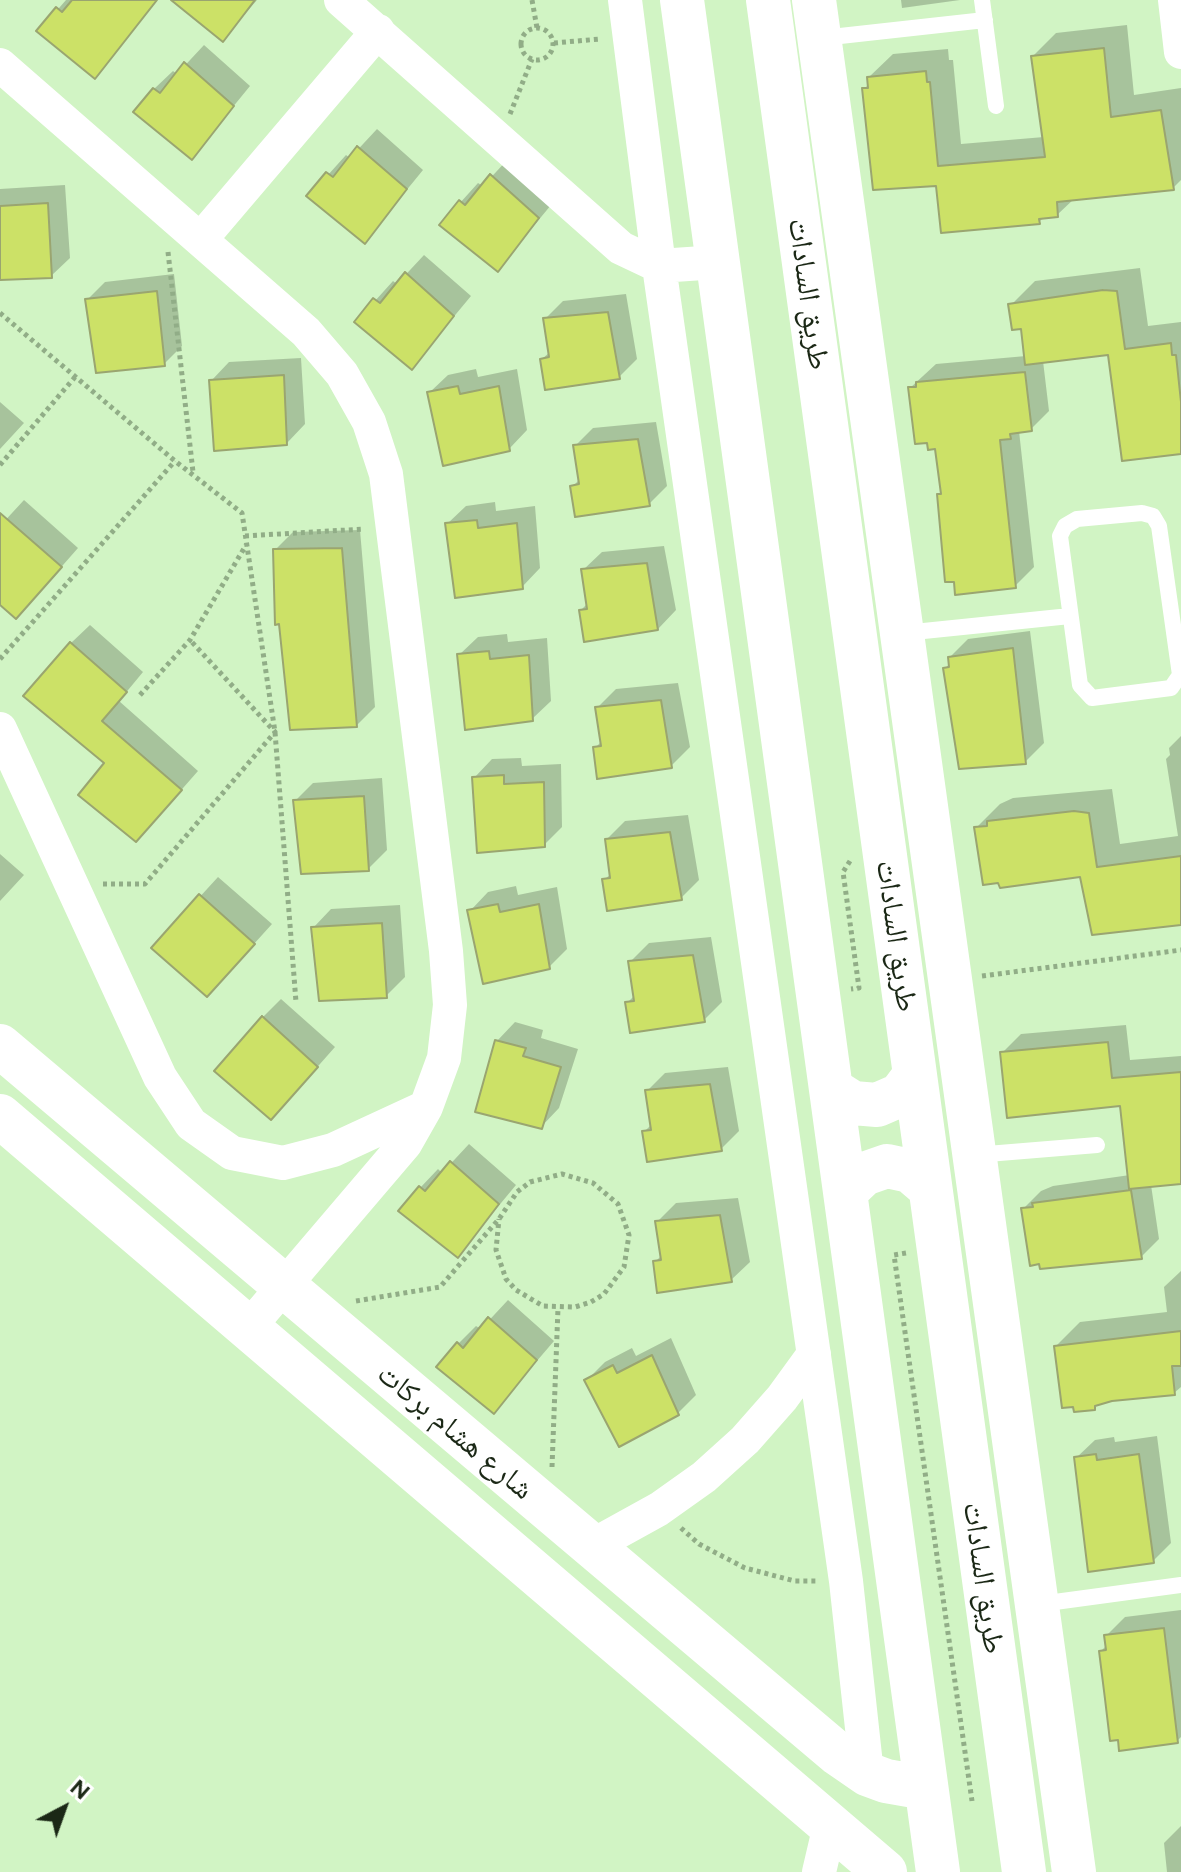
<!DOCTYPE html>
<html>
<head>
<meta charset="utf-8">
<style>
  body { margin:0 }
  #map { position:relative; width:1181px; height:1872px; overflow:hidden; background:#d1f4c4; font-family:Figtree,sans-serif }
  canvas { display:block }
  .north { position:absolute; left:24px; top:1768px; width:80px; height:80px; -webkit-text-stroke:6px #fff; paint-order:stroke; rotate:41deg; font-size:22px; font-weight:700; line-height:32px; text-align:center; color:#1b2816 }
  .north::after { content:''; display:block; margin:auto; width:28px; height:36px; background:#1b2816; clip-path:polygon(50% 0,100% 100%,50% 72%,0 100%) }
</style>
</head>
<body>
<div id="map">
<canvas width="1181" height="1872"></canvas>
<div class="north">N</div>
</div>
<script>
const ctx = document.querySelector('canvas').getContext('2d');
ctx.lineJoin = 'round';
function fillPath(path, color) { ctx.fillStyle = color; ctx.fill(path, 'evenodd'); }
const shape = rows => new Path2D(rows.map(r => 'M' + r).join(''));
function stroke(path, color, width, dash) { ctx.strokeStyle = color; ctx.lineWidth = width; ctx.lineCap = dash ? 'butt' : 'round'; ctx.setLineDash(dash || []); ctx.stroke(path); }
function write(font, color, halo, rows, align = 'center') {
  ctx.font = font + ' Figtree,"Noto Naskh Arabic",sans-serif'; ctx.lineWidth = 6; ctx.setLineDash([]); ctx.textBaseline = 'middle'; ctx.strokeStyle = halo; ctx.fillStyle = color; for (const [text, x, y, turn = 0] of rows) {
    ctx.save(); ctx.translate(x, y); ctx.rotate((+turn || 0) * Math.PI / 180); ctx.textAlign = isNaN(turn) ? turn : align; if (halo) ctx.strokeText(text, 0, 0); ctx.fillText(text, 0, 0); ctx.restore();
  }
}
fillPath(shape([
  [66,0,147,0,153,6,95,76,39,31],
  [174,0,257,0,223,39],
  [901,0,960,0,902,8],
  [1127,25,1134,95,1181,88,1181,180,1173,188,1075,198,1057,215,1044,217,1039,222,938,184,864,89,870,83,869,77,893,54,948,49,949,60,953,60,961,144,1044,137,1033,56,1056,33],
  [204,45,250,86,192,157,154,89,173,71,177,74],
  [377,129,423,170,365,241,309,196,346,155,350,158],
  [509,158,556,199,498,269,441,224,478,183,483,186],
  [65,185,70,258,51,276,0,279,0,189],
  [424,255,471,296,412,367,356,322,393,281,397,284],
  [1140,268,1148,326,1181,322,1181,452,1110,353,1043,361,1049,411,1031,429,1019,431,1034,567,1015,586,939,495,943,491,937,447,910,388,936,364,1026,356,1022,327,1011,305,1035,281],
  [174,274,182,346,164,364,87,300,105,282],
  [626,294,637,359,619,377,542,359,550,352,545,319,563,301],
  [301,358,305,424,287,443,211,381,229,362],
  [476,369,478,377,517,369,527,430,509,449,429,393,448,375],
  [0,402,24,423,0,449],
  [656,422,667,486,649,504,573,486,580,479,575,446,593,428],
  [24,500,78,548,34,598,0,603,0,526],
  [495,502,496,511,535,506,540,568,522,587,447,524,466,506],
  [360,530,375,707,357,725,280,622,275,550,293,532],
  [664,546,676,610,658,629,581,610,588,603,583,570,602,552],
  [90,625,143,672,119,701,198,771,154,821,107,763,71,643],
  [1030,631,1044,743,1025,762,945,669,950,663,950,657,968,639],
  [507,634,508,642,547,638,551,701,532,719,459,655,478,637],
  [678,683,690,747,671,766,595,748,603,740,598,707,616,689],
  [1181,736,1181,923,976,828,1000,804,1013,798,1112,789,1120,844,1178,836,1166,759,1170,755,1169,748],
  [521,758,522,766,561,764,562,827,544,845,474,778,492,759],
  [382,778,387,850,368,869,295,801,313,783],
  [688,815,699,880,681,898,604,880,612,873,607,839,625,821],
  [0,854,24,875,0,901],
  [218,877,272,924,225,976,153,948],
  [516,886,518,895,557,887,567,949,549,967,470,911,488,892],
  [400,905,405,977,386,996,313,928,331,909],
  [711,937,722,1002,704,1020,628,1002,635,995,630,962,649,943],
  [281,999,335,1047,289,1099,263,1017],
  [515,1022,543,1030,541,1038,578,1049,559,1108,541,1127,497,1041],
  [1126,1025,1130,1060,1181,1056,1181,1182,1151,1185,1159,1239,1141,1257,1031,1264,1023,1209,1041,1191,1053,1186,1130,1175,1122,1104,1002,1053,1021,1034],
  [728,1067,739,1131,721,1149,644,1132,652,1124,647,1091,665,1073],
  [469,1144,516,1185,457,1256,420,1188,438,1169,442,1173],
  [738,1198,750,1262,731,1280,655,1262,662,1255,657,1222,676,1203],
  [1181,1271,1181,1387,1174,1393,1099,1403,1094,1408,1056,1346,1080,1322,1167,1312,1164,1287],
  [508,1300,554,1341,494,1411,458,1344,476,1326,481,1329],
  [671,1338,696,1395,678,1413,587,1380,605,1362,632,1348,636,1356],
  [1157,1436,1171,1543,1153,1561,1076,1458,1095,1440,1114,1437,1115,1442],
  [1181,1610,1181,1737,1177,1741,1101,1651,1107,1645,1106,1636,1125,1617],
  [1181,1826,1181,1872,1167,1872,1164,1843]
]), '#0003');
const building = shape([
  [72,0,157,0,95,79,36,31,56,7,62,12,72,0],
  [171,0,255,0,223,42,171,0],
  [1104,48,1111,117,1161,110,1174,190,1057,202,1058,217,1039,219,1040,224,941,233,936,186,873,190,862,88,868,88,867,77,926,71,927,82,930,82,938,166,1045,157,1031,56,1104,48],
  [184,62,234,106,192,160,133,112,153,88,160,93,184,62],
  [357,146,407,189,365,244,306,196,326,172,333,177,357,146],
  [490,174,539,218,498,272,439,225,459,200,465,205,490,174],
  [48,203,52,278,0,280,0,206,48,203],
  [405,272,454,316,412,370,354,322,373,298,380,303,405,272],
  [1103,290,1117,291,1125,349,1171,343,1172,355,1176,355,1181,402,1181,454,1122,461,1108,355,1025,365,1021,329,1012,330,1008,304,1103,290],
  [157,291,165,366,96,373,85,299,157,291],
  [608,312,620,379,545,390,540,359,549,357,543,318,608,312],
  [1025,372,1032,431,1010,434,1011,439,1000,440,1016,588,955,595,954,582,945,582,937,494,941,494,935,449,928,450,927,443,915,444,908,387,916,387,916,382,1025,372],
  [284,375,287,445,214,451,209,380,284,375],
  [458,386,460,394,499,386,510,451,443,466,427,392,458,386],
  [638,439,650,506,575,517,570,486,579,484,573,445,638,439],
  [0,513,62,567,16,619,0,605,0,513],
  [477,520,478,528,517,523,523,589,455,598,445,523,477,520],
  [342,548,357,727,290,730,279,624,275,625,273,549,342,548],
  [647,563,658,630,584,642,579,610,587,609,581,569,647,563],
  [70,642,127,692,102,721,182,790,136,842,78,795,104,763,23,696,70,642],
  [1013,648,1026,764,959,769,943,668,949,667,948,657,1013,648],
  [489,651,490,659,529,655,533,721,465,730,457,654,489,651],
  [661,700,672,768,597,779,593,747,601,746,595,707,661,700],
  [504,775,504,784,544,782,545,847,477,853,472,777,504,775],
  [364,796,369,871,301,874,293,800,364,796],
  [1074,811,1089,813,1097,867,1181,856,1181,925,1092,935,1080,877,1000,888,998,883,983,885,974,827,987,826,987,821,1074,811],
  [670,832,682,900,607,911,602,879,610,878,605,839,670,832],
  [199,894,255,944,207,997,151,948,199,894],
  [498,904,500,912,539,904,550,969,483,984,467,910,498,904],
  [382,923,387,998,319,1001,311,927,382,923],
  [693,955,705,1022,630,1033,625,1002,634,1001,628,961,693,955],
  [262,1016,318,1067,271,1120,214,1071,262,1016],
  [495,1040,526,1048,523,1056,561,1067,542,1129,475,1112,495,1040],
  [1108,1042,1112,1078,1181,1072,1181,1184,1129,1189,1120,1106,1007,1118,1000,1052,1108,1042],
  [710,1084,722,1151,647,1162,642,1131,651,1130,645,1090,710,1084],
  [450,1161,499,1204,458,1258,398,1211,419,1186,425,1191,450,1161],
  [1131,1190,1142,1259,1040,1269,1039,1264,1030,1266,1021,1208,1033,1207,1032,1203,1131,1190],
  [720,1215,732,1282,657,1293,653,1261,661,1260,655,1221,720,1215],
  [488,1317,537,1360,494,1414,436,1367,457,1342,463,1348,488,1317],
  [1181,1331,1181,1366,1172,1366,1175,1395,1112,1401,1095,1406,1095,1410,1074,1412,1073,1407,1062,1408,1054,1346,1181,1331],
  [652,1355,679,1415,619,1447,584,1380,613,1365,617,1373,652,1355],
  [1096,1454,1097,1460,1139,1454,1154,1563,1088,1572,1074,1457,1096,1454],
  [1164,1628,1178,1743,1119,1751,1118,1740,1110,1741,1105,1699,1099,1651,1106,1650,1104,1635,1164,1628]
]);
fillPath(building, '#cce167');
stroke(building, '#9aa570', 2);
stroke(shape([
  [532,0,537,28],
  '521 44a16 16 0 1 1 32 0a16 16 0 1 1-32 0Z',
  [554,43,600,39],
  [510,114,532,59],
  [168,252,193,472],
  [0,313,175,461,242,513,275,732,296,1002],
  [0,465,75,377],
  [245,536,364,529],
  [0,659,175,461],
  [140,695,190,640,246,545],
  [850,861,843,872,859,988,851,989],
  [103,884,145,884,275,732,190,640],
  [982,976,1181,950],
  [906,1253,894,1255,972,1801],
  [356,1301,440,1287,499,1219,517,1192,530,1182,562,1174,593,1183,618,1204,629,1235,624,1267,604,1294,591,1302,575,1307,543,1306,516,1290,506,1279,496,1250,499,1219],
  [552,1467,558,1308],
  [681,1528,699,1544,745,1568,795,1581,817,1581]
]), '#91ad87', 5, [4, 4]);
stroke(shape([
  [982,0,996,106],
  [822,38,985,20],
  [1142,513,1153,516,1159,526,1180,675,1171,688,1092,698,1080,685,1060,536,1065,526,1077,519,1142,513],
  [904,633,1070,616],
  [975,1155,1097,1145],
  [1040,1604,1181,1585]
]), '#fff', 16);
stroke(shape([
  [341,0,621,248,659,266,718,262],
  [625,0,659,266,846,1581,867,1774],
  [1175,0,1181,52],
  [0,65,306,332,342,374,369,422,386,474,446,951,450,1005,444,1058,426,1107,405,1144,249,1327],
  [201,239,378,31],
  [0,729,160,1077,191,1124,232,1153,283,1163,333,1150,426,1107],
  [592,1546,659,1509,704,1477,745,1440,782,1398,814,1354],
  [819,1872,830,1825]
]), '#fff', 34);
stroke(shape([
  [682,0,938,1872],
  [768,0,1024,1872],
  [814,0,1074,1872],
  [0,1046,838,1754,867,1774,886,1781,926,1788],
  [831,1089,853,1103,877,1105,900,1095,915,1075],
  [0,1116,885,1872],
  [845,1192,864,1174,887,1166,910,1171,930,1188]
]), '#fff', 44);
write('30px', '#1b2816', '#fff', [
  ["طريق السادات",808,294,82],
  ["طريق السادات",896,936,82],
  ["شارع هشام بركات",455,1432,40],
  ["طريق السادات",983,1578,82]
]);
</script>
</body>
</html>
